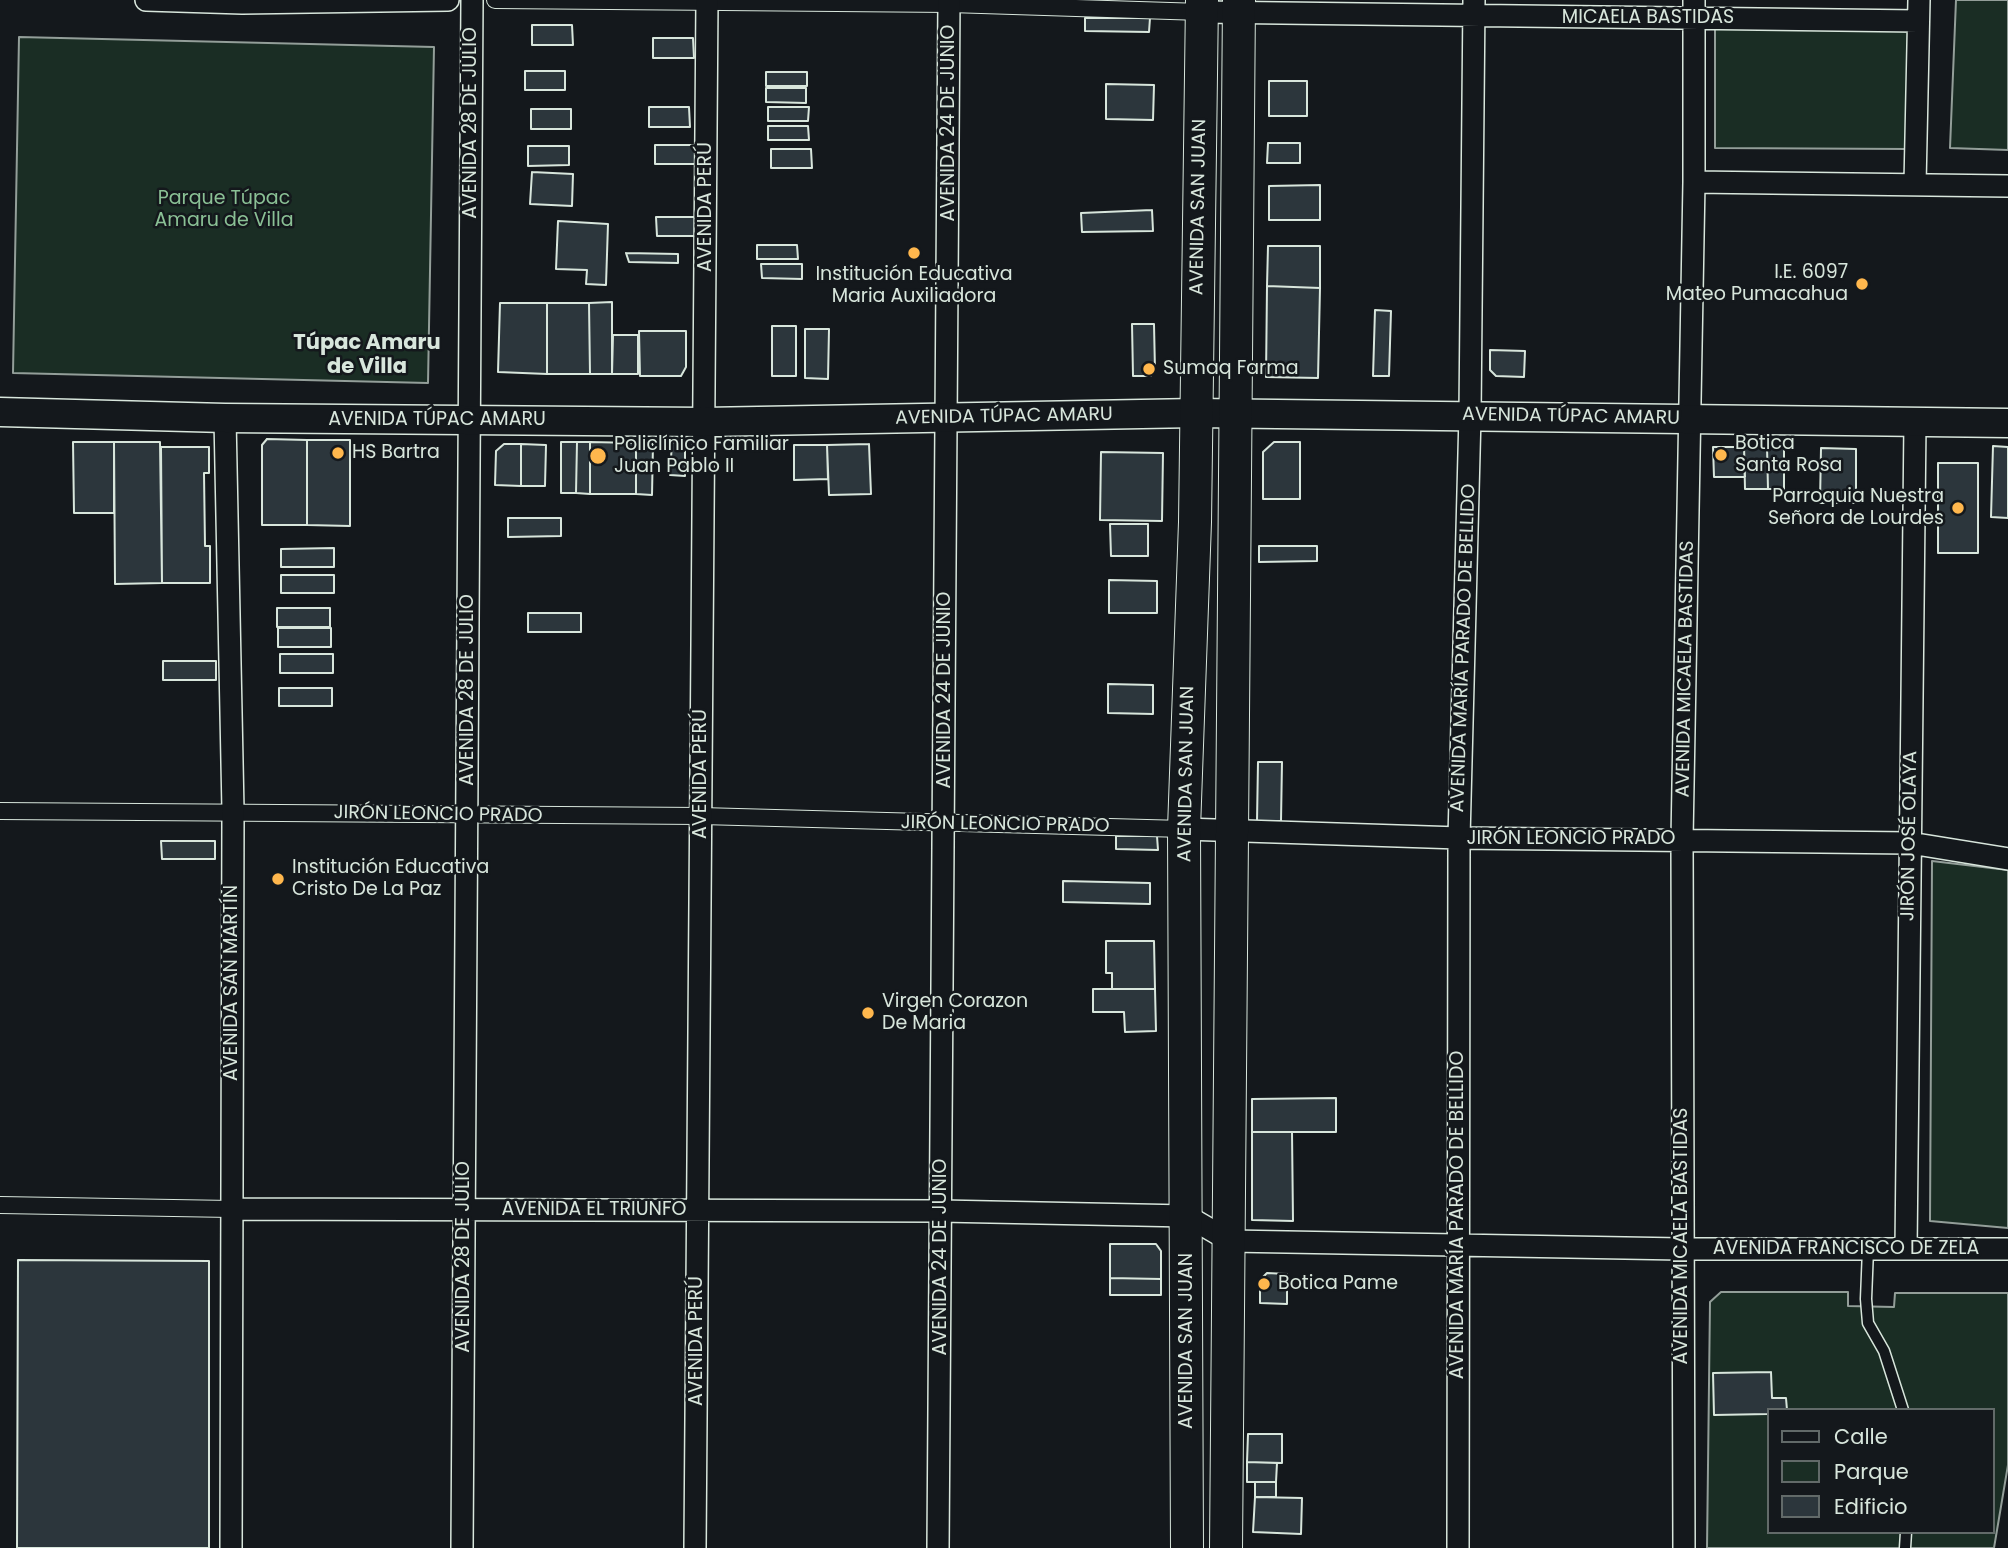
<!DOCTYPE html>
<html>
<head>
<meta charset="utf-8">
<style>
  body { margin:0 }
  #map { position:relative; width:2008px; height:1548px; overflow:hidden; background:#14181c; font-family:Poppins,sans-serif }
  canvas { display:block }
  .legend { position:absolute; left:1767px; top:1408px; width:228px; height:126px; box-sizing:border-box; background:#14181c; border:2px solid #626a69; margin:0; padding:9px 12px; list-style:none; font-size:21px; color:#d8e6dc }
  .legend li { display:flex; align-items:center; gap:14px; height:35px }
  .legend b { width:35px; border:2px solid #626a69 }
</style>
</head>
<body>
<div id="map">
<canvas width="2008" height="1548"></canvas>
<ul class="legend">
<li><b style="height:9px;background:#14181c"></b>Calle</li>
<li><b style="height:19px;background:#1a2d24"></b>Parque</li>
<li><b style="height:19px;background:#2c363c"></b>Edificio</li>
</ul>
</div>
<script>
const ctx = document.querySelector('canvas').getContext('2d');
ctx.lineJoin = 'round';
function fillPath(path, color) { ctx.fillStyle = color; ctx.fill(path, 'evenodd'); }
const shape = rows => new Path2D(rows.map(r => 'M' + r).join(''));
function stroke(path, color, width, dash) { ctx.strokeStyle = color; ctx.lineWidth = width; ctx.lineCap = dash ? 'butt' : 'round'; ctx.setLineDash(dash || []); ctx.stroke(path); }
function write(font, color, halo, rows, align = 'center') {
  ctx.font = font + ' Poppins,sans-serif'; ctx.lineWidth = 5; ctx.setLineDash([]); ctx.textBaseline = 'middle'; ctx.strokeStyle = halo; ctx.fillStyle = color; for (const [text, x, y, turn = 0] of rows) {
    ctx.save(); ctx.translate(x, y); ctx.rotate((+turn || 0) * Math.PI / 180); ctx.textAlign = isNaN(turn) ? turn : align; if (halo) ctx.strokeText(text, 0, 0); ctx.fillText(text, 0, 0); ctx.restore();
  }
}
const green = shape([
  [1956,0,2008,0,2008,150,1950,148,1956,0],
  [1715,27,1912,28,1908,149,1715,148,1715,27],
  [19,37,434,47,428,383,13,373,19,37],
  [1932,861,2008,870,2008,1228,1930,1221,1932,861],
  [1721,1292,1848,1292,1848,1306,1894,1307,1895,1293,2008,1293,2008,1465,1994,1548,1707,1548,1710,1302,1721,1292],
  [1768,1410,1992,1410,1992,1532,1768,1532,1768,1410]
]);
fillPath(green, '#1a2d24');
stroke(green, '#939e99', 2);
const building = shape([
  [1085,18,1150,18,1149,32,1085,31,1085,18],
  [532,25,572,25,573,45,532,45,532,25],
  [653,38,693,38,694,58,653,58,653,38],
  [525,71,565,71,565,90,525,90,525,71],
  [766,72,807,72,807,86,766,86,766,72],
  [1269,81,1307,81,1307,116,1269,116,1269,81],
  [1106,84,1154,85,1153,120,1106,119,1106,84],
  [766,88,806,88,806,103,766,102,766,88],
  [649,107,689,107,690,127,649,127,649,107],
  [768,107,809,107,808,121,768,121,768,107],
  [531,109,571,109,571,129,531,129,531,109],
  [768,126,808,126,809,140,768,140,768,126],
  [1268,143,1300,143,1300,163,1267,163,1268,143],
  [655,145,695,145,695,164,655,164,655,145],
  [528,146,569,146,569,165,528,166,528,146],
  [771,149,811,149,812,168,771,168,771,149],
  [532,172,573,174,572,206,530,204,532,172],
  [1320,185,1320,220,1269,220,1269,186,1320,185],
  [1152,210,1153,231,1082,232,1081,213,1152,210],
  [656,217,697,217,697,236,657,236,656,217],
  [558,221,608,224,606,285,586,284,587,270,556,269,558,221],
  [757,245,797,245,798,259,757,259,757,245],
  [1268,246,1320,246,1320,288,1267,286,1268,246],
  [626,253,678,254,678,263,629,262,626,253],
  [761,264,802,264,802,279,762,278,761,264],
  [1267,286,1320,288,1318,378,1266,377,1267,286],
  [612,302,612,374,590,374,589,303,612,302],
  [500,303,547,303,547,374,498,372,500,303],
  [547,303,589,303,590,374,547,374,547,303],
  [1375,310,1391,311,1389,376,1373,376,1375,310],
  [1132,324,1154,324,1155,371,1151,376,1133,376,1132,324],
  [772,326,796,326,796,376,772,376,772,326],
  [805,329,829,329,828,379,805,378,805,329],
  [639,331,686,331,686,367,681,376,640,376,639,331],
  [613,335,638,335,638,374,612,374,613,335],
  [1490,350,1525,351,1524,377,1496,376,1490,370,1490,350],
  [267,439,307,440,307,525,262,525,262,445,267,439],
  [307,440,350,440,350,526,307,525,307,440],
  [73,442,114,442,114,513,74,513,73,442],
  [114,442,160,442,162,583,115,584,114,442],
  [561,442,577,442,576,493,561,493,561,442],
  [577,442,590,442,590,494,576,493,577,442],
  [590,442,636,443,636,494,590,494,590,442],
  [672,442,685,443,685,476,670,475,672,442],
  [1274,442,1300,442,1300,499,1263,499,1263,452,1274,442],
  [636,443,653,444,652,495,636,494,636,443],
  [504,444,521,444,521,486,495,485,496,451,504,444],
  [521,444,546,445,545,486,521,486,521,444],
  [869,444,871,494,829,495,827,445,869,444],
  [794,445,827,445,828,479,794,480,794,445],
  [1784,446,1784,489,1768,489,1767,447,1784,446],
  [1993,446,2008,447,2008,518,1991,517,1993,446],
  [161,447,209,447,209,473,204,473,205,546,210,546,210,583,162,583,161,447],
  [1713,447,1744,447,1745,477,1714,477,1713,447],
  [1744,447,1767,447,1768,489,1745,489,1744,447],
  [1821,448,1856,449,1856,503,1820,503,1821,448],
  [1101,452,1163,453,1162,521,1100,520,1101,452],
  [1938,463,1978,463,1978,553,1938,553,1938,463],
  [508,518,561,518,561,536,508,537,508,518],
  [1110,524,1148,524,1148,556,1111,556,1110,524],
  [1259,546,1317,546,1317,561,1259,562,1259,546],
  [334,548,334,567,281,567,281,549,334,548],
  [281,575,334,575,334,593,281,593,281,575],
  [1109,580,1157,581,1157,613,1109,613,1109,580],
  [277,608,330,608,330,627,277,627,277,608],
  [528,613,581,613,581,632,528,632,528,613],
  [278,628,331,628,331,647,278,647,278,628],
  [280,654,333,654,333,673,280,673,280,654],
  [163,661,216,661,216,680,163,680,163,661],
  [1108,684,1153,685,1153,714,1108,713,1108,684],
  [279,688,332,688,332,706,279,706,279,688],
  [1258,762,1282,762,1281,821,1257,821,1258,762],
  [1116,836,1157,836,1158,850,1116,849,1116,836],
  [161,841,215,841,215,859,162,859,161,841],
  [1063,881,1150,883,1150,904,1063,902,1063,881],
  [1106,941,1154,941,1155,989,1112,989,1112,973,1106,973,1106,941],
  [1093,989,1155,989,1156,1031,1125,1032,1124,1012,1093,1012,1093,989],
  [1336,1098,1336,1132,1252,1132,1252,1099,1336,1098],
  [1252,1132,1292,1132,1293,1221,1252,1220,1252,1132],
  [1110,1244,1156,1244,1161,1251,1161,1279,1110,1278,1110,1244],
  [18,1260,209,1261,209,1548,17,1548,18,1260],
  [1267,1273,1287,1274,1287,1304,1260,1303,1260,1280,1267,1273],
  [1110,1278,1161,1279,1161,1295,1110,1295,1110,1278],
  [1771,1372,1772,1398,1786,1398,1787,1410,1768,1410,1768,1414,1714,1415,1713,1373,1771,1372],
  [1248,1434,1282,1434,1282,1463,1247,1462,1248,1434],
  [1247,1462,1277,1463,1276,1482,1247,1482,1247,1462],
  [1255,1482,1276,1482,1276,1497,1255,1497,1255,1482],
  [1255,1497,1302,1498,1301,1534,1253,1532,1255,1497]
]);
fillPath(building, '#2c363c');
stroke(building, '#d8e6dc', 2);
const service = shape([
  [1868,1249,1866,1299,1868,1323,1884,1351,1903,1410],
  [1905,1548,1906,1532]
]);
const pedestrian = shape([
  [495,0,950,4,1202,12],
  [0,811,701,816,1184,829],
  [0,1205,231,1209]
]);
const minor = shape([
  [146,0,242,3,448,0],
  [1202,12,1918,21],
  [1694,182,2008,186],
  [1915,184,1919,0],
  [225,418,233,811,231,1548],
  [1184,829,1459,838,1910,843,2008,859],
  [231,1209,941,1211,1187,1216,1230,1241,1681,1249,2008,1249],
  [1906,1249,1915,422],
  [462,1548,472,0],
  [695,1548,707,0],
  [938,1548,949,0],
  [1458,1548,1459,838,1470,415,1474,0],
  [1684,1548,1682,839,1694,182,1694,0]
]);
const tertiary = shape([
  [0,412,225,418,704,422,1196,413,2008,423]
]);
const secondary = shape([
  [1187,1548,1184,829,1195,522,1202,0],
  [1226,1548,1239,0]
]);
stroke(service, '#d8e6dc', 13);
stroke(pedestrian, '#d8e6dc', 18);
stroke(minor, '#d8e6dc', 24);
stroke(tertiary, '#d8e6dc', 31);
stroke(secondary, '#d8e6dc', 34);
stroke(service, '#14181c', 10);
stroke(pedestrian, '#14181c', 16);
stroke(minor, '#14181c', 21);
stroke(tertiary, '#14181c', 28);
stroke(secondary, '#14181c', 32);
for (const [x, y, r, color] of [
  [914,253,7,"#ffb74d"],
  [1862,284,7,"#ffb74d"],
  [1149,369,7,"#ffb74d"],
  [338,453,7,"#ffb74d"],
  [1721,455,7,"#ffb74d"],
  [598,456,9,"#ffb74d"],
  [1958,508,7,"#ffb74d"],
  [278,879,7,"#ffb74d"],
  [868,1013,7,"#ffb74d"],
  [1264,1284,7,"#ffb74d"]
]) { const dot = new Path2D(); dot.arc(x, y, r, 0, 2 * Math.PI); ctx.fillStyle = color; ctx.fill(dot); stroke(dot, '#14181c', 2.5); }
write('19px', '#d8e6dc', '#14181c', [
  ["MICAELA BASTIDAS",1648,18],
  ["AVENIDA 28 DE JULIO",471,123,-90],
  ["AVENIDA 24 DE JUNIO",949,123,-90],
  ["AVENIDA PERÚ",706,207,-90],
  ["AVENIDA SAN JUAN",1199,207,-89],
  ["AVENIDA TÚPAC AMARU",1004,417,-1],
  ["AVENIDA TÚPAC AMARU",1571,417,1],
  ["AVENIDA TÚPAC AMARU",437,420],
  ["AVENIDA MARÍA PARADO DE BELLIDO",1464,648,-88],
  ["AVENIDA MICAELA BASTIDAS",1686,669,-89],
  ["AVENIDA 28 DE JULIO",468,690,-90],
  ["AVENIDA 24 DE JUNIO",945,690,-90],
  ["AVENIDA PERÚ",701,774,-90],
  ["AVENIDA SAN JUAN",1187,774,-89],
  ["JIRÓN LEONCIO PRADO",438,815,1],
  ["JIRÓN LEONCIO PRADO",1005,825,1],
  ["JIRÓN JOSÉ OLAYA",1910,836,-89],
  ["JIRÓN LEONCIO PRADO",1571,839],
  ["AVENIDA SAN MARTÍN",232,983,-90],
  ["AVENIDA EL TRIUNFO",594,1210],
  ["AVENIDA MARÍA PARADO DE BELLIDO",1458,1215,-90],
  ["AVENIDA MICAELA BASTIDAS",1682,1236,-90],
  ["AVENIDA FRANCISCO DE ZELA",1846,1249],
  ["AVENIDA 28 DE JULIO",464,1257,-90],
  ["AVENIDA 24 DE JUNIO",941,1257,-90],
  ["AVENIDA PERÚ",697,1341,-90],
  ["AVENIDA SAN JUAN",1187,1341,-90]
]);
write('19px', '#8ac095', '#14181c', [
  ["Parque Túpac",224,199],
  ["Amaru de Villa",224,221]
]);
write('19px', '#d8e6dc', '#14181c', [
  ["I.E. 6097",1848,273,"right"],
  ["Mateo Pumacahua",1848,295,"right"],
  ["Institución Educativa",914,275,"center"],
  ["Maria Auxiliadora",914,297,"center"],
  ["Sumaq Farma",1163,369],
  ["Botica",1735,444],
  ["Santa Rosa",1735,466],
  ["Policlínico Familiar",614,445],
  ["Juan Pablo II",614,467],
  ["HS Bartra",352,453],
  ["Parroquia Nuestra",1944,497,"right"],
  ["Señora de Lourdes",1944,519,"right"],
  ["Institución Educativa",292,868],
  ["Cristo De La Paz",292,890],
  ["Virgen Corazon",882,1002],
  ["De Maria",882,1024],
  ["Botica Pame",1278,1284]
], 'left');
write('bold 21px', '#d8e6dc', '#14181c', [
  ["Túpac Amaru",367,344],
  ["de Villa",367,368]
]);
</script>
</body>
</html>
